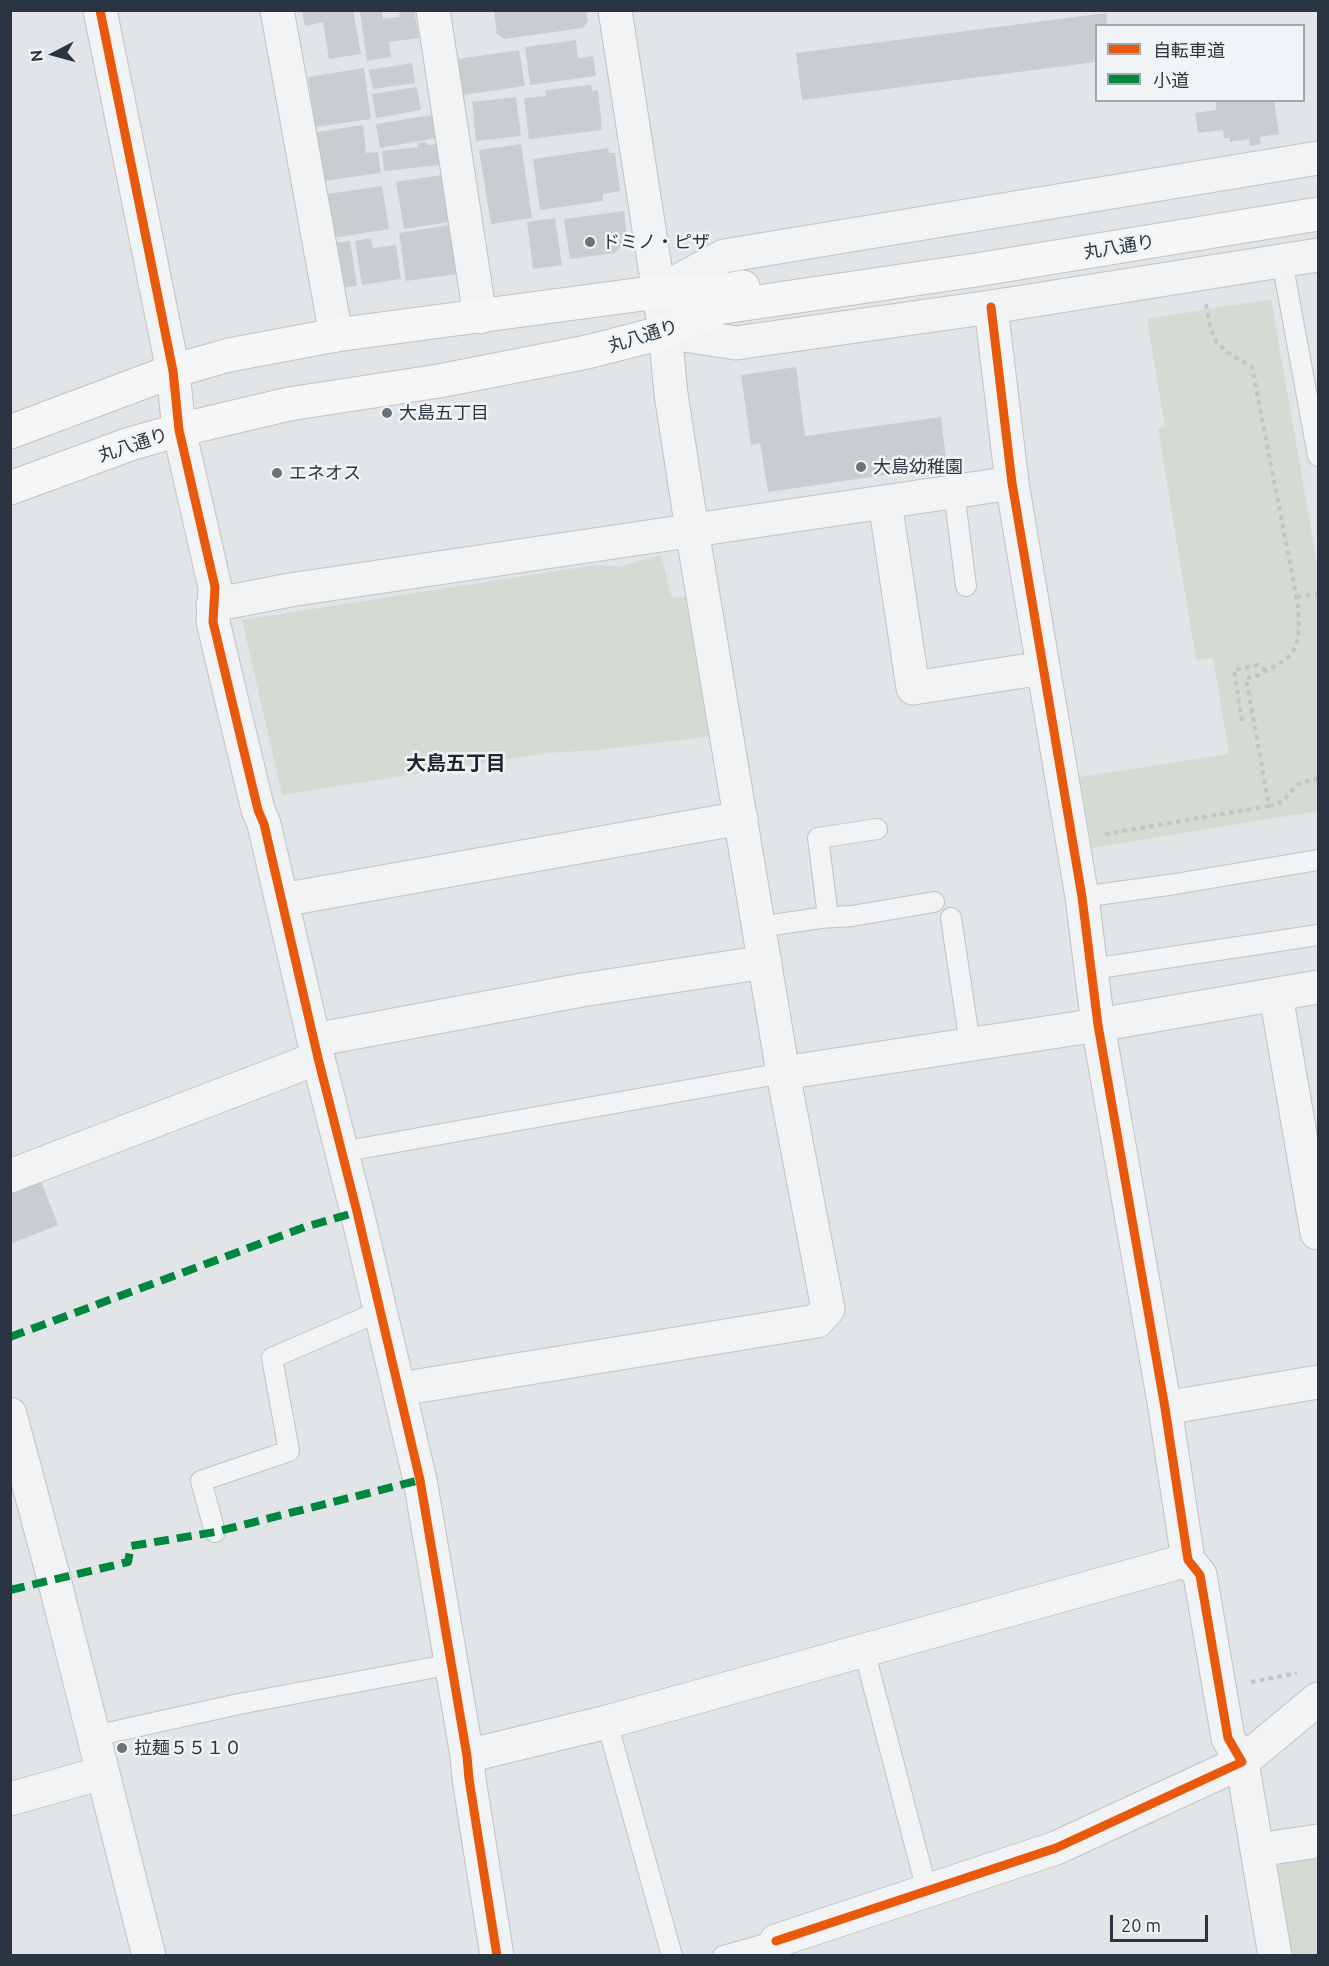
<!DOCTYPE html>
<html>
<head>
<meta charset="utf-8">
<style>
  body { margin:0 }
  #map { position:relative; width:1329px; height:1966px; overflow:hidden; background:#e2e5e7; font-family:Ubuntu,"Noto Sans JP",sans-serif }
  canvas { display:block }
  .frame { position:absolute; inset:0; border:12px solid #293540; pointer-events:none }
  .legend { position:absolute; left:1095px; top:24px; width:210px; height:78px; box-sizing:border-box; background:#f0f4f6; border:2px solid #a0a8ad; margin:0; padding:8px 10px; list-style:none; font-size:18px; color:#293540 }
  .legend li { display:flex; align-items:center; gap:12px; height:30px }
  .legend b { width:30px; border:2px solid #a0a8ad }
  .north { position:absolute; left:24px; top:24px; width:60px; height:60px; -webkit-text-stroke:4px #f0f4f6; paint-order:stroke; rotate:264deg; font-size:16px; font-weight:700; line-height:24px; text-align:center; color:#293540 }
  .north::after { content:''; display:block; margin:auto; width:21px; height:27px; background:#293540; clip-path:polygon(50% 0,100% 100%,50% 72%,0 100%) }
  .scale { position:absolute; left:1110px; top:1915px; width:98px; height:27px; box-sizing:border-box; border:3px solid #293540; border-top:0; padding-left:8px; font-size:18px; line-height:21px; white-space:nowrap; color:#293540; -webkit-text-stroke:4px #f0f4f6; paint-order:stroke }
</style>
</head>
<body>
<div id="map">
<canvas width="1329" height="1966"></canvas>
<div class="frame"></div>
<ul class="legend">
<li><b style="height:8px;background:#e8590c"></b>自転車道</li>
<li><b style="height:8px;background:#00873e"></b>小道</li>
</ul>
<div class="north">N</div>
<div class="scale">20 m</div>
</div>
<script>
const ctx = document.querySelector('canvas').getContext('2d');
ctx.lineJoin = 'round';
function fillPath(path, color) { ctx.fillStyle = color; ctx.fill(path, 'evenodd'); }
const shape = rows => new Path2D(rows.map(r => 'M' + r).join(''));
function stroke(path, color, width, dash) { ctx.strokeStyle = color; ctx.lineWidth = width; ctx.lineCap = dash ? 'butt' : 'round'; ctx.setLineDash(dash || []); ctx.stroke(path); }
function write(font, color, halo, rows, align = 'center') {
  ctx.font = font + ' Ubuntu,"Noto Sans JP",sans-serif'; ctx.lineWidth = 5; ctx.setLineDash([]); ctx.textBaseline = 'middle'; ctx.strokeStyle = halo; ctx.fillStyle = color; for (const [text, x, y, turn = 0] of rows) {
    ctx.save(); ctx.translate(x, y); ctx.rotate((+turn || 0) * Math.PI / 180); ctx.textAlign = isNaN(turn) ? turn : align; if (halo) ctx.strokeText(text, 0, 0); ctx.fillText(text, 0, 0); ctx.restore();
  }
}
fillPath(shape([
  [1271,299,1318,569,1318,811,1092,848,1080,777,1229,754,1213,658,1196,660,1158,428,1165,427,1147,319],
  [661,555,672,598,688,596,714,736,598,750,547,753,282,795,242,620,595,565,622,566],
  [1318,1841,1318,1955,1275,1955,1257,1850]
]), '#d4dbd2');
fillPath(shape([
  [302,10,353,10,361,54,329,59,323,22,305,26],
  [372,10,382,10,383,19,400,17,399,13,414,10,419,38,389,42,391,57,367,61,360,12],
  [494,10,586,10,588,21,583,28,504,39,497,34],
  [1106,13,1107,26,1096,26,1096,62,802,100,796,53],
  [576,40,578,58,593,56,596,76,530,85,525,47],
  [519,50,525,86,463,95,458,59],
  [412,63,415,83,373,89,369,70],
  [364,68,371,119,315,127,308,77],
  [591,85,592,91,598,90,602,130,529,139,524,98,546,96,545,90],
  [417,87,421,110,376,118,372,94],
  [516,97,521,136,476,141,472,102],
  [1220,100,1274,100,1279,134,1260,137,1261,144,1250,146,1249,139,1230,142,1230,138,1224,138,1223,130,1198,133,1195,113,1216,110,1216,101],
  [433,115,437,138,380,148,376,124],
  [363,125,366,153,378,152,381,173,323,181,317,132],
  [426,142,427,145,439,144,441,165,384,171,382,151,418,147,417,143],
  [521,144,532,218,491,224,479,150],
  [608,148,609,153,615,153,620,191,603,194,603,201,540,210,533,159],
  [442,175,450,222,404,229,396,182],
  [382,186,389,229,333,238,327,194],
  [624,211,627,239,615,253,570,259,564,219],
  [555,218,562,265,533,269,527,222],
  [449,225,457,274,406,281,399,233],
  [371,238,373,248,396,245,401,279,362,285,355,241],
  [350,241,357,286,341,288,335,243],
  [796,367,805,436,941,417,947,466,768,492,760,443,751,445,741,375],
  [39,1176,58,1225,10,1244,10,1187]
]), '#cacdcf');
const service = shape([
  [1282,261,1318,456],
  [954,492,966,586],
  [1082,897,1175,884,1318,860],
  [828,917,818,838,877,829],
  [951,918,970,1044],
  [759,927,820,918,852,916,934,902],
  [1092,969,1318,935],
  [341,1152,783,1073],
  [215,1532,201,1481,289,1451,272,1358,380,1311],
  [864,1650,927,1891],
  [607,1722,672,1956],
  [94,1736,239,1704,452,1664],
  [723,1956,776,1941,778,1950]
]);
const minor = shape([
  [100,10,173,371,179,430,215,587,213,622,258,810,264,824,318,1058,357,1212,420,1480,467,1756,469,1779,497,1956],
  [277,10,336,335],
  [433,10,480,317],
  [658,292,724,256,1318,158],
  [665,332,736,343,991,307,1318,255],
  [885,502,913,688,1043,668],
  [213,605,290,590,1012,483],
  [282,900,741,818],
  [1276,995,1317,1233],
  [314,1040,582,990,765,962],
  [783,1073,1098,1025,1318,987],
  [10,1176,318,1058],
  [400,1389,817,1321,828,1309,783,1073,692,530,671,394,665,332,615,10],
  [1165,1408,1318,1382],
  [10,1414,54,1579,149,1956],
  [467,1756,607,1722,1188,1560],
  [10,1799,102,1773],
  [1257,1850,1318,1841],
  [776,1941,1056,1848,1242,1762,1228,1738,1200,1575,1188,1560,1165,1408,1098,1025,1082,897,1012,483,991,307],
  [1275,1956,1242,1762,1318,1699]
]);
const secondary = shape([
  [10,432,173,371,229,355,336,335,658,292,718,292,743,287],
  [10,488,130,444,179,430,289,404,439,381,587,352,665,332,717,308,976,270,1318,214]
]);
stroke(service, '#c0c3c5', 22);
stroke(minor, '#c0c3c5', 35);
stroke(secondary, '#c0c3c5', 35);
stroke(shape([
  [1297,597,1318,594],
  [1242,721,1234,670,1258,665,1266,670],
  [1269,806,1282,802,1297,785,1310,780,1318,779],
  [1105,834,1269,806,1246,678,1256,676,1279,664,1288,657,1296,647,1299,628,1298,605,1252,367,1227,352,1216,342,1210,326,1206,304],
  [1251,1682,1297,1673]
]), '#c1c5c7', 4, [4.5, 4.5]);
stroke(service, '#f1f3f4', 20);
stroke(minor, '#f1f3f4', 33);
stroke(secondary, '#f6f6f6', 33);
stroke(shape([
  [10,1337,305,1227,357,1212],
  [10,1590,128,1562,131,1546,215,1532,420,1480]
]), '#00873e', 8, [15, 8]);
stroke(shape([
  [100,10,173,371,179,430,215,587,213,622,258,810,264,824,318,1058,357,1212,420,1480,467,1756,469,1779,497,1956],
  [776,1941,1056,1848,1242,1762,1228,1738,1200,1575,1188,1560,1165,1408,1098,1025,1082,897,1012,483,991,307]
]), '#e8590c', 9);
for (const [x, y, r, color] of [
  [590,242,6,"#6a737a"],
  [387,413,6,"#6a737a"],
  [861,467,6,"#6a737a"],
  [277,473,6,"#6a737a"],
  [122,1748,6,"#6a737a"]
]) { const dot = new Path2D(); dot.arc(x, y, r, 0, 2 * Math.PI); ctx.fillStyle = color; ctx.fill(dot); stroke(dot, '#f0f4f6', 2); }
write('18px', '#293540', '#f0f4f6', [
  ["ドミノ・ピザ",602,242],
  ["大島五丁目",399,413],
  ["大島幼稚園",873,467],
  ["エネオス",289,473],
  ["拉麺５５１０",134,1748]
], 'left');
write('18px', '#293540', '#f0f4f6', [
  ["丸八通り",1119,247,-9],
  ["丸八通り",643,336,-17],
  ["丸八通り",133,445,-18]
]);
write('bold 20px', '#1b2631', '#f0f4f6', [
  ["大島五丁目",456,763]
]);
</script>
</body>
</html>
